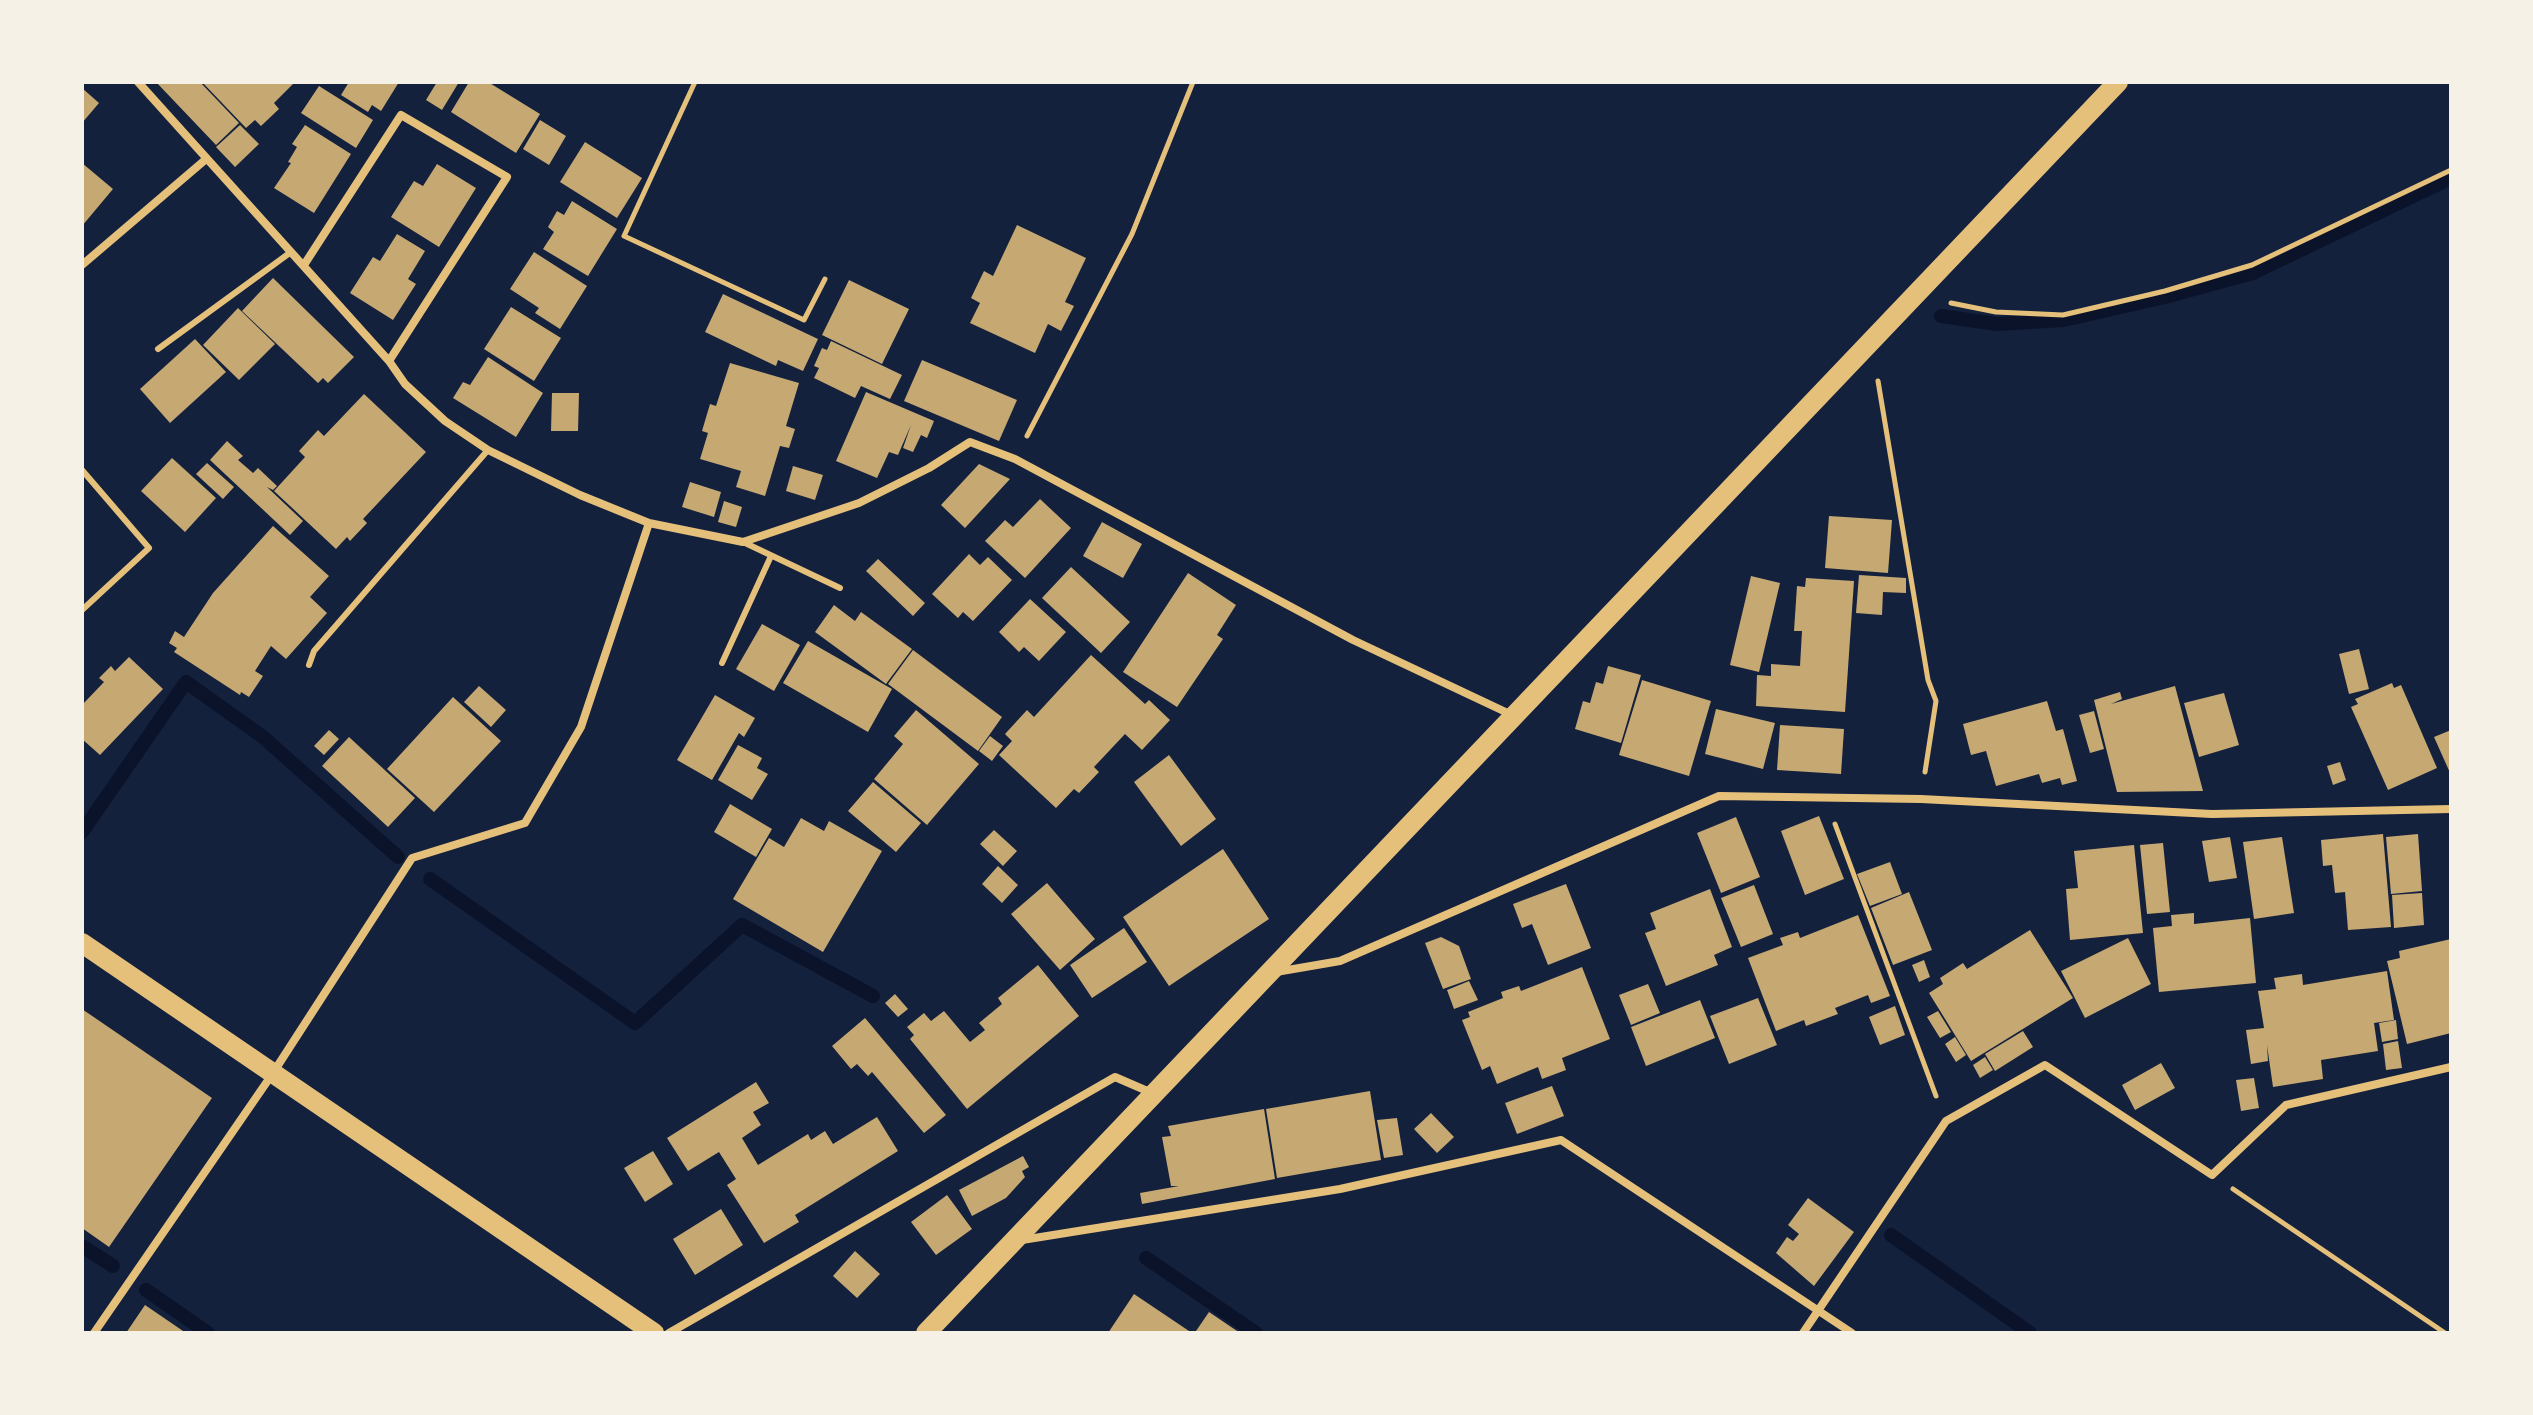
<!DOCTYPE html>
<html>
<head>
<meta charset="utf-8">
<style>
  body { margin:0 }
  #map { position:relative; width:2533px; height:1415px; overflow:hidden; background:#14213d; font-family:"Public Sans",sans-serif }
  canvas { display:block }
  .frame { position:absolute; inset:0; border:84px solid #f6f1e7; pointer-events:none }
</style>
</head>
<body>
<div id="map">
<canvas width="2533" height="1415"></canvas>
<div class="frame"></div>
</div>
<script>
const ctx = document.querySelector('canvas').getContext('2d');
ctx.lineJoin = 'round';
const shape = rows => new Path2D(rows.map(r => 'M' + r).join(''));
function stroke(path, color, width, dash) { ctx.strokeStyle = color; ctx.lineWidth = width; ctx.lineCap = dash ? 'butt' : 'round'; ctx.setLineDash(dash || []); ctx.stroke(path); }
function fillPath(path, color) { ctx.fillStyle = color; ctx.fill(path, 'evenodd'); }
stroke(shape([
  [1941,316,1997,324,2064,320,2165,297,2253,273,2451,178],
  [82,832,186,682,263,737,398,857],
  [430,879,635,1023,742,925,873,996],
  [1891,1235,2030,1333],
  [82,1246,113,1266],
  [1146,1258,1256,1333],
  [146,1290,208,1333]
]), '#0b132b', 14);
fillPath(shape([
  [156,82,200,82,239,123,216,145],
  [202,82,295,82,274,103,279,109,261,126,255,120,246,128],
  [349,82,399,82,381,111,372,105,368,112,341,95],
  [437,82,459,82,442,110,426,100],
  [469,82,488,82,540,114,516,153,451,112],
  [319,86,373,120,356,148,301,113],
  [82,88,99,103,82,123],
  [540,120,566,136,549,165,523,149],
  [240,125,259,144,235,167,216,147],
  [305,125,351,154,314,213,274,188,291,163,288,162,297,147,292,144],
  [585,142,642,178,617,218,560,182],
  [82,163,113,189,82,226],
  [437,164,476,188,439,247,391,217,414,181,423,186],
  [572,201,617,229,588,276,543,249,554,232,548,227,557,211,564,215],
  [1017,225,1086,258,1065,302,1074,306,1061,331,1048,324,1035,353,970,323,980,303,971,298,984,271,993,276],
  [397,234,425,251,408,279,416,284,393,320,350,293,373,257,380,261],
  [534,252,587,286,560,329,535,313,539,308,510,289],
  [273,278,354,357,328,383,323,378,318,383,242,311],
  [849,280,909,309,882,364,822,335],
  [723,294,818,339,803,371,778,360,776,366,705,332],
  [511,307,561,338,534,381,484,349],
  [238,308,275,344,239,380,203,345],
  [195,339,226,372,170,423,140,389],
  [831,341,902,375,890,399,861,386,855,398,814,378,819,368,814,366,822,348,827,350],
  [488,357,543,393,516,437,453,398,463,382,470,385],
  [922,360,1017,400,999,441,904,401],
  [730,363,799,383,786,426,795,429,789,448,780,446,765,496,736,487,741,471,700,459,708,433,702,431,710,404,716,406],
  [866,392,934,421,927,438,921,435,913,452,903,448,911,425,898,455,889,452,877,478,836,461],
  [552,393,579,393,578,431,551,431],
  [364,394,426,452,363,519,367,523,350,541,347,537,336,549,274,491,305,457,299,451,318,430,324,436],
  [227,441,243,456,238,460,253,473,258,468,277,486,273,490,267,487,303,521,290,535,210,460],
  [172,458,216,498,185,532,141,491],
  [207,463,234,487,223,499,196,474],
  [979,464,1010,479,965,528,941,505],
  [793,466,823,475,815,500,786,491],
  [690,482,721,492,714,517,682,507],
  [1040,499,1071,528,1025,578,985,541,1005,520,1013,527],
  [724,501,742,507,736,527,718,522],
  [1829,516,1892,520,1888,573,1825,568],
  [1102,522,1142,544,1123,578,1083,556],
  [273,526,329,576,310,597,327,613,286,659,271,646,255,671,263,676,249,697,241,692,240,695,174,652,177,648,169,643,175,631,184,637,213,593],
  [969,554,980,565,988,557,1012,580,973,621,963,612,958,618,932,594],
  [878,559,925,603,913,616,866,571],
  [1071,567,1130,622,1101,653,1042,598],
  [1188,573,1236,605,1217,635,1223,639,1177,707,1123,672],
  [1859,575,1906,578,1906,593,1883,592,1882,615,1856,613],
  [1751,576,1780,583,1759,672,1730,665],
  [1806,578,1854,581,1845,712,1756,706,1757,675,1771,676,1771,664,1800,666,1802,631,1794,631,1797,586,1805,587],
  [1030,599,1066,632,1039,661,1024,647,1019,652,999,632],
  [834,605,855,621,861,612,912,649,886,684,815,632],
  [762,624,800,645,774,691,736,669],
  [808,641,892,689,868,732,783,683],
  [2359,649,2369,689,2349,694,2339,654],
  [913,650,1002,717,978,751,888,684],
  [1091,655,1145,704,1149,700,1170,720,1142,750,1125,734,1094,767,1099,772,1079,793,1074,789,1056,808,999,755,1012,741,1005,734,1027,710,1034,717],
  [129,657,163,689,100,755,82,739,82,705,104,682,99,678,111,666,115,671],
  [1608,666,1641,675,1621,743,1575,729,1583,701,1590,703,1596,682,1603,684],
  [1642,680,1711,701,1689,776,1619,755],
  [2392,683,2394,688,2401,685,2437,768,2388,790,2351,707,2358,704,2355,699],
  [479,686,506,710,491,727,464,702],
  [2175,686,2203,791,2117,792,2094,700,2120,692,2122,699,2111,704],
  [2224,693,2239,745,2199,757,2184,703],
  [715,695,755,718,744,737,739,733,712,780,677,760],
  [453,697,501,741,434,812,387,769],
  [2047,701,2056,731,2063,729,2077,781,2062,785,2060,778,2042,783,2039,774,1996,786,1986,751,1971,755,1963,724],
  [1716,709,1775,723,1763,769,1705,754],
  [916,710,979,764,927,825,874,779,903,744,894,736],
  [2094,711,2104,749,2090,753,2079,715],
  [1780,725,1844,729,1841,774,1777,770],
  [329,730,339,739,324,755,314,746],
  [2451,730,2451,775,2434,737],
  [990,736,1003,746,992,761,979,751],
  [349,737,415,798,388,827,322,766],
  [738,745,762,758,757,768,768,774,752,800,718,780],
  [1169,755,1216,819,1181,846,1134,782],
  [2340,762,2346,780,2333,785,2327,766],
  [873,782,921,823,896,852,848,811],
  [730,804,772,829,756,857,714,832],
  [1819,816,1844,879,1805,895,1781,831],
  [1736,817,1760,877,1721,893,1697,833],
  [801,818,824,831,829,821,882,851,823,952,733,899,769,838,784,847],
  [994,830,1017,851,1003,866,980,844],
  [2383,834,2391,927,2348,930,2345,892,2335,893,2332,865,2323,866,2321,840],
  [2418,834,2422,891,2391,894,2386,837],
  [2230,837,2237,878,2209,882,2202,841],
  [2282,837,2294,913,2254,919,2243,842],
  [2163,843,2170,912,2147,914,2140,845],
  [2134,845,2143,933,2070,940,2066,889,2078,888,2074,851],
  [1223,849,1269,919,1169,986,1123,917],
  [1890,862,1902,894,1870,906,1857,874],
  [998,866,1018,885,1002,903,982,884],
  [1047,883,1095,939,1060,970,1011,914],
  [1566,884,1591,948,1548,965,1532,924,1522,928,1513,904],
  [1754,885,1773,934,1741,947,1721,898],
  [1710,889,1732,947,1714,955,1718,965,1666,986,1645,933,1656,929,1650,913],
  [1909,892,1932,950,1893,965,1871,908],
  [2422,893,2424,925,2394,928,2392,895],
  [2194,913,2194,924,2250,918,2256,983,2159,992,2153,928,2172,926,2171,915],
  [1858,915,1890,996,1871,1003,1868,995,1835,1008,1838,1014,1806,1026,1804,1020,1776,1031,1748,958,1783,945,1780,938,1798,932,1800,938],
  [1124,928,1147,962,1092,998,1070,965],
  [2030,930,2073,998,1971,1061,1929,993,1943,984,1940,978,1963,963,1967,969],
  [1441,937,1459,946,1471,979,1443,989,1425,943],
  [2128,938,2151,984,2085,1018,2061,971],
  [2451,939,2451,1033,2407,1044,2387,961,2400,958,2399,951],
  [1924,960,1930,977,1919,982,1912,965],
  [1038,965,1079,1016,967,1109,910,1039,914,1035,907,1027,924,1013,931,1021,944,1011,970,1042,985,1030,979,1023,1002,1004,998,998],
  [1582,967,1610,1039,1562,1058,1566,1070,1542,1079,1538,1067,1497,1084,1490,1066,1482,1070,1462,1020,1470,1017,1468,1012,1503,998,1501,992,1519,986,1521,991],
  [2387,971,2394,1020,2374,1023,2378,1051,2321,1060,2323,1079,2273,1087,2267,1045,2268,1061,2251,1064,2246,1030,2264,1028,2258,991,2276,989,2274,978,2302,974,2303,985],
  [1469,981,1478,1000,1454,1009,1447,990],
  [1648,984,1660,1013,1631,1025,1619,995],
  [895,994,908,1009,898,1017,885,1003],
  [1758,998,1777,1045,1729,1064,1710,1016],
  [1700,1000,1715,1038,1646,1066,1631,1027],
  [1895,1006,1905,1035,1880,1045,1869,1017],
  [82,1009,212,1098,109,1247,82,1228],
  [1938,1011,1951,1032,1940,1038,1927,1017],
  [865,1018,946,1115,924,1133,872,1072,868,1076,857,1064,851,1069,832,1046],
  [2396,1020,2398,1039,2382,1042,2379,1023],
  [2023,1031,2033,1047,1995,1071,1985,1054],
  [1955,1037,1966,1055,1956,1062,1945,1044],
  [2398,1041,2402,1068,2386,1070,2383,1044],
  [1985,1057,1993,1070,1980,1078,1973,1065],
  [2161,1063,2175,1088,2135,1110,2122,1085],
  [2254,1078,2259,1108,2241,1111,2236,1080],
  [756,1082,769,1103,753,1112,761,1125,742,1138,758,1165,808,1134,811,1140,825,1131,833,1144,877,1117,898,1151,795,1215,799,1222,764,1243,727,1185,736,1179,719,1152,688,1171,667,1138],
  [1552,1086,1564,1116,1517,1134,1505,1103],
  [1370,1091,1381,1160,1277,1178,1266,1109],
  [1264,1109,1275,1179,1142,1204,1140,1193,1179,1186,1171,1186,1162,1137,1171,1136,1168,1126],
  [1431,1113,1454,1137,1437,1153,1414,1129],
  [1397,1118,1403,1155,1384,1158,1377,1120],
  [653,1151,673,1184,645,1202,624,1168],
  [1023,1156,1029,1167,1022,1171,1025,1177,1006,1198,972,1216,959,1190],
  [947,1195,972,1229,936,1255,911,1222],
  [1808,1198,1854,1232,1814,1286,1776,1253,1787,1237,1793,1241,1799,1234,1788,1225],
  [721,1209,743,1245,695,1275,673,1239],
  [855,1251,880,1274,857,1298,833,1276],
  [1134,1294,1192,1333,1108,1333],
  [145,1305,186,1333,126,1333],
  [1209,1312,1240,1333,1196,1331]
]), '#c6a872');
stroke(shape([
  [695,82,624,236,804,320,825,279],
  [1951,303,1996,312,2063,315,2165,291,2252,265,2451,170],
  [1878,381,1928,680,1936,701,1925,772],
  [1027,436,1132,234,1193,82],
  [1835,824,1936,1096],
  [2233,1189,2445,1333]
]), '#e5c07b', 5);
stroke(shape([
  [158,349,291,252],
  [82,470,149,548,82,610],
  [743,542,840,588],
  [722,663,771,556],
  [309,665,314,651,488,450]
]), '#e5c07b', 6);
stroke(shape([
  [138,82,389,361,405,384,445,421,488,450,580,495,649,523,743,542,859,503,929,468,970,442,1015,459,1353,640,1512,715],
  [82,265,205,160],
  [304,265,401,115,507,177,389,361],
  [1276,972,1340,961,1719,796,1921,799,2212,814,2451,809],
  [1022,1240,1340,1189,1561,1140,1852,1333],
  [94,1333,273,1073,412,858,525,823,581,727,649,523],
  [669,1333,1115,1077,1152,1093],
  [1803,1333,1946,1121,2045,1065,2212,1175,2286,1105,2451,1067]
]), '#e5c07b', 8);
stroke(shape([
  [82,943,654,1333],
  [926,1333,2118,82]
]), '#e5c07b', 20);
</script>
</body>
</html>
